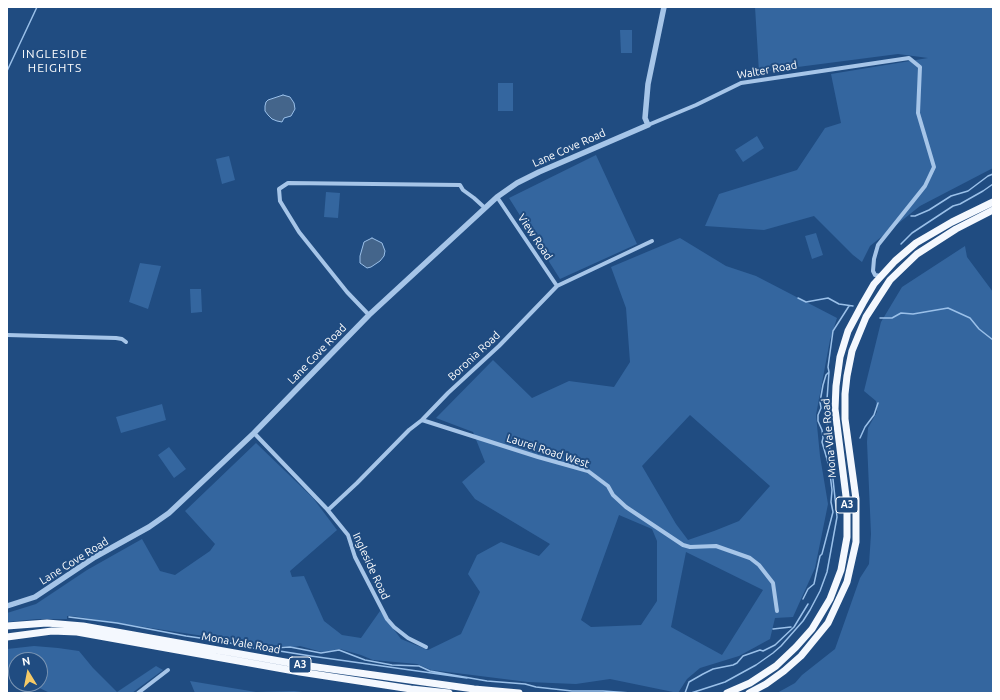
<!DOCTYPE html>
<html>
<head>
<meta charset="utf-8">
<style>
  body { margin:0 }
  #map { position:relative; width:1000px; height:700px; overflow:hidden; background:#204c81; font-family:Ubuntu,sans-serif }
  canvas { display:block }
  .frame { position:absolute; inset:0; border:8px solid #fff; pointer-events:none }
  .north { position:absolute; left:8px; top:652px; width:40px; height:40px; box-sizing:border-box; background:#204c81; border:1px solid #7994b3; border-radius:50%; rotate:350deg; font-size:11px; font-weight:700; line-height:16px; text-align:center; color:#fff }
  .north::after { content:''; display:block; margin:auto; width:14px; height:18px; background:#f5ca67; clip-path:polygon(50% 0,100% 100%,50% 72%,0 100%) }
</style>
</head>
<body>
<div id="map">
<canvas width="1000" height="700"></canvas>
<div class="frame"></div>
<div class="north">N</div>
</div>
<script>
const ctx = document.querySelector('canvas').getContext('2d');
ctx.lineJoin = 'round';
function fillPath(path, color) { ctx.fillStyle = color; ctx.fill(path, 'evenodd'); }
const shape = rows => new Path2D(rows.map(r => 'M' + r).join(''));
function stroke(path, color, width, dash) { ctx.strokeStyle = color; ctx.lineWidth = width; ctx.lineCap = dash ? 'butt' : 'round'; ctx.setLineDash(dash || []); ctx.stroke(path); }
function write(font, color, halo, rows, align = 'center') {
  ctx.font = font + ' Ubuntu,sans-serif'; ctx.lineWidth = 4; ctx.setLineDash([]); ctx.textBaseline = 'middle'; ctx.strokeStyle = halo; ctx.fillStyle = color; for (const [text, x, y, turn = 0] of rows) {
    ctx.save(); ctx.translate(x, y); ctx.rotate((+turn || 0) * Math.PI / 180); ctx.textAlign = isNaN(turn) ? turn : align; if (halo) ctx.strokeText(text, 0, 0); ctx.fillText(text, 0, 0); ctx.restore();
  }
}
fillPath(shape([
  [755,7,993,7,993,168,920,206,870,246,862,262,853,255,814,216,764,230,705,226,719,194,797,170,825,128,841,123,831,74,928,58,898,54,759,72],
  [620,30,632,30,632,53,621,53],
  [498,83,513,83,513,111,498,111],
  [757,136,764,148,743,162,735,150],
  [596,155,637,244,560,279,509,198],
  [229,156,235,180,222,184,216,159],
  [326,192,340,193,338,218,324,217],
  [816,233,823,255,812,259,805,236],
  [680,238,726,266,756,276,837,318,830,340,816,415,820,456,828,504,815,568,793,617,775,618,770,639,739,656,700,668,687,679,678,693,610,679,576,684,528,682,472,675,431,670,417,664,373,660,361,655,340,649,322,652,300,646,294,647,271,645,256,646,210,637,72,616,67,616,67,619,37,619,7,622,7,613,36,604,87,570,142,539,160,571,175,575,210,551,215,544,185,511,256,443,313,498,337,530,290,571,292,577,304,576,324,621,342,635,361,638,380,611,401,639,428,650,461,634,480,592,468,574,477,555,501,542,539,556,550,544,475,499,462,482,485,462,473,432,436,418,493,360,532,398,569,381,614,387,630,362,626,308,611,267],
  [690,415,770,486,739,521,714,531,688,540,676,524,642,466],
  [619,515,652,529,657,541,657,601,641,625,591,627,581,620],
  [686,552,763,590,722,655,671,627],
  [965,246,967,257,993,292,993,693,777,693,795,683,802,675,835,649,860,578,869,564,871,534,867,442,868,428,877,412,876,401,864,391,881,322,902,287],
  [140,263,161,266,148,309,129,302],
  [190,289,201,289,202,312,191,313],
  [162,404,166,420,121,433,116,417],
  [169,447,186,469,174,478,158,455],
  [34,646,58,648,79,651,93,668,117,692,156,666,163,670,132,693,50,693,31,684,40,684,40,660,16,660,16,677,11,675,7,672,7,649],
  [190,681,256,692,294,691,311,693,195,693]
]), '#34669f');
const water = shape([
  [283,95,290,97,294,103,295,109,291,116,284,118,282,122,277,121,272,119,268,115,265,111,265,106,266,102,268,100,283,95],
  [372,238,382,243,385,251,384,256,380,261,371,267,367,268,360,263,360,256,364,242,372,238]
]);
fillPath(water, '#44658b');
stroke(water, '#9ac0e9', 1);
stroke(shape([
  [7,71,37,7],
  [911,216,915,216,929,210,951,196,968,191,988,176,993,174],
  [901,244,912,233,953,206,960,204,983,191,993,184],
  [798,298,806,302,828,298,839,304,853,306],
  [880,318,892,318,901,313,913,314,948,308,970,318,979,329,993,340],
  [860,438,865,427,874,415,878,403],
  [803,599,808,589,814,584,820,556,822,554,833,512,831,502,832,490,829,466,822,442,823,438,822,430,818,421,818,415,821,408,820,402,823,385,826,375,829,372],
  [69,617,117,623,186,636,221,641,257,649,290,647,321,653,339,650,365,660,392,665,419,666,430,671,487,681,525,684,536,687,572,691,603,691,631,693],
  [773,629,791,627],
  [272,648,273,650,311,656,467,678],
  [685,693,689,682,703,674,713,669,733,665,737,663,743,656,760,650,763,651,775,645,794,627,808,604],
  [691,693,725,682,756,665,773,653,781,646,803,621,810,610,820,591,827,572,837,517,826,413,829,372,828,367,833,331,849,306]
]), '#9ac0e9', 1.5);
stroke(shape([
  [648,125,696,105,741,83,909,58,920,67,918,113,934,167,925,186,878,245,874,259,873,271,875,275,881,276],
  [497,197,557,286],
  [369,315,347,292,299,232,280,201,279,189,288,183,460,185,463,190,474,198,485,208],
  [7,335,116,338,122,339,126,342],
  [422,420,538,457,588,471,608,486,613,495,626,507,683,545,690,547,716,546,750,558,759,565,773,583,777,611],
  [254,433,326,508,348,535,355,557,387,619,394,627,408,638,426,647],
  [328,510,357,483,409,430,422,420,448,393,499,346,557,286,652,241],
  [138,693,168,670]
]), '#a6c5e8', 4);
stroke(shape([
  [7,606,35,597,95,557,149,527,169,513,254,433,369,315,497,197,517,183,539,172,648,125,645,118,648,84,664,7]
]), '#a6c5e8', 5.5);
stroke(shape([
  [7,626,47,623,83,626,302,665,474,689,519,693],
  [7,637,52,631,77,632,300,672,411,689,449,693],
  [727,693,750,683,776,666,796,647,812,629,830,599,841,570,847,537,847,504,835,409,836,386,840,357,848,331,863,303,874,284,895,261,916,243,952,222,993,202],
  [749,693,766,684,784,671,801,656,828,623,847,582,856,542,856,499,845,419,845,394,847,376,852,351,866,317,890,280,917,254,956,229,993,210]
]), '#f4f8fe', 7);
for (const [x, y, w] of [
  [847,505,22],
  [300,665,22]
]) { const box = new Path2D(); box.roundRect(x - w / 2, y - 8, w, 16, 3); ctx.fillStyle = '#204c81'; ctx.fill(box); stroke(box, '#fff', 1); }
write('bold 10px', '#fff', null, [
  ["A3",847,505],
  ["A3",300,665]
]);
write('11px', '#fff', '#204c81', [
  ["Walter Road",767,70,-10],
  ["Lane Cove Road",569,148,-24],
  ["View Road",535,237,56],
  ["Lane Cove Road",317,354,-46],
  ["Boronia Road",474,356,-43],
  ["Mona Vale Road",829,438,-95],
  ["Laurel Road West",548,451,18],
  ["Lane Cove Road",74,561,-32],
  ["Ingleside Road",371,566,65],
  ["Mona Vale Road",241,643,10]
]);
ctx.letterSpacing = '1px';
write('12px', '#fff', '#204c81', [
  ["INGLESIDE",55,54],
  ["HEIGHTS",55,68]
]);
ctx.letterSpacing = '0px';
</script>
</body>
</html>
